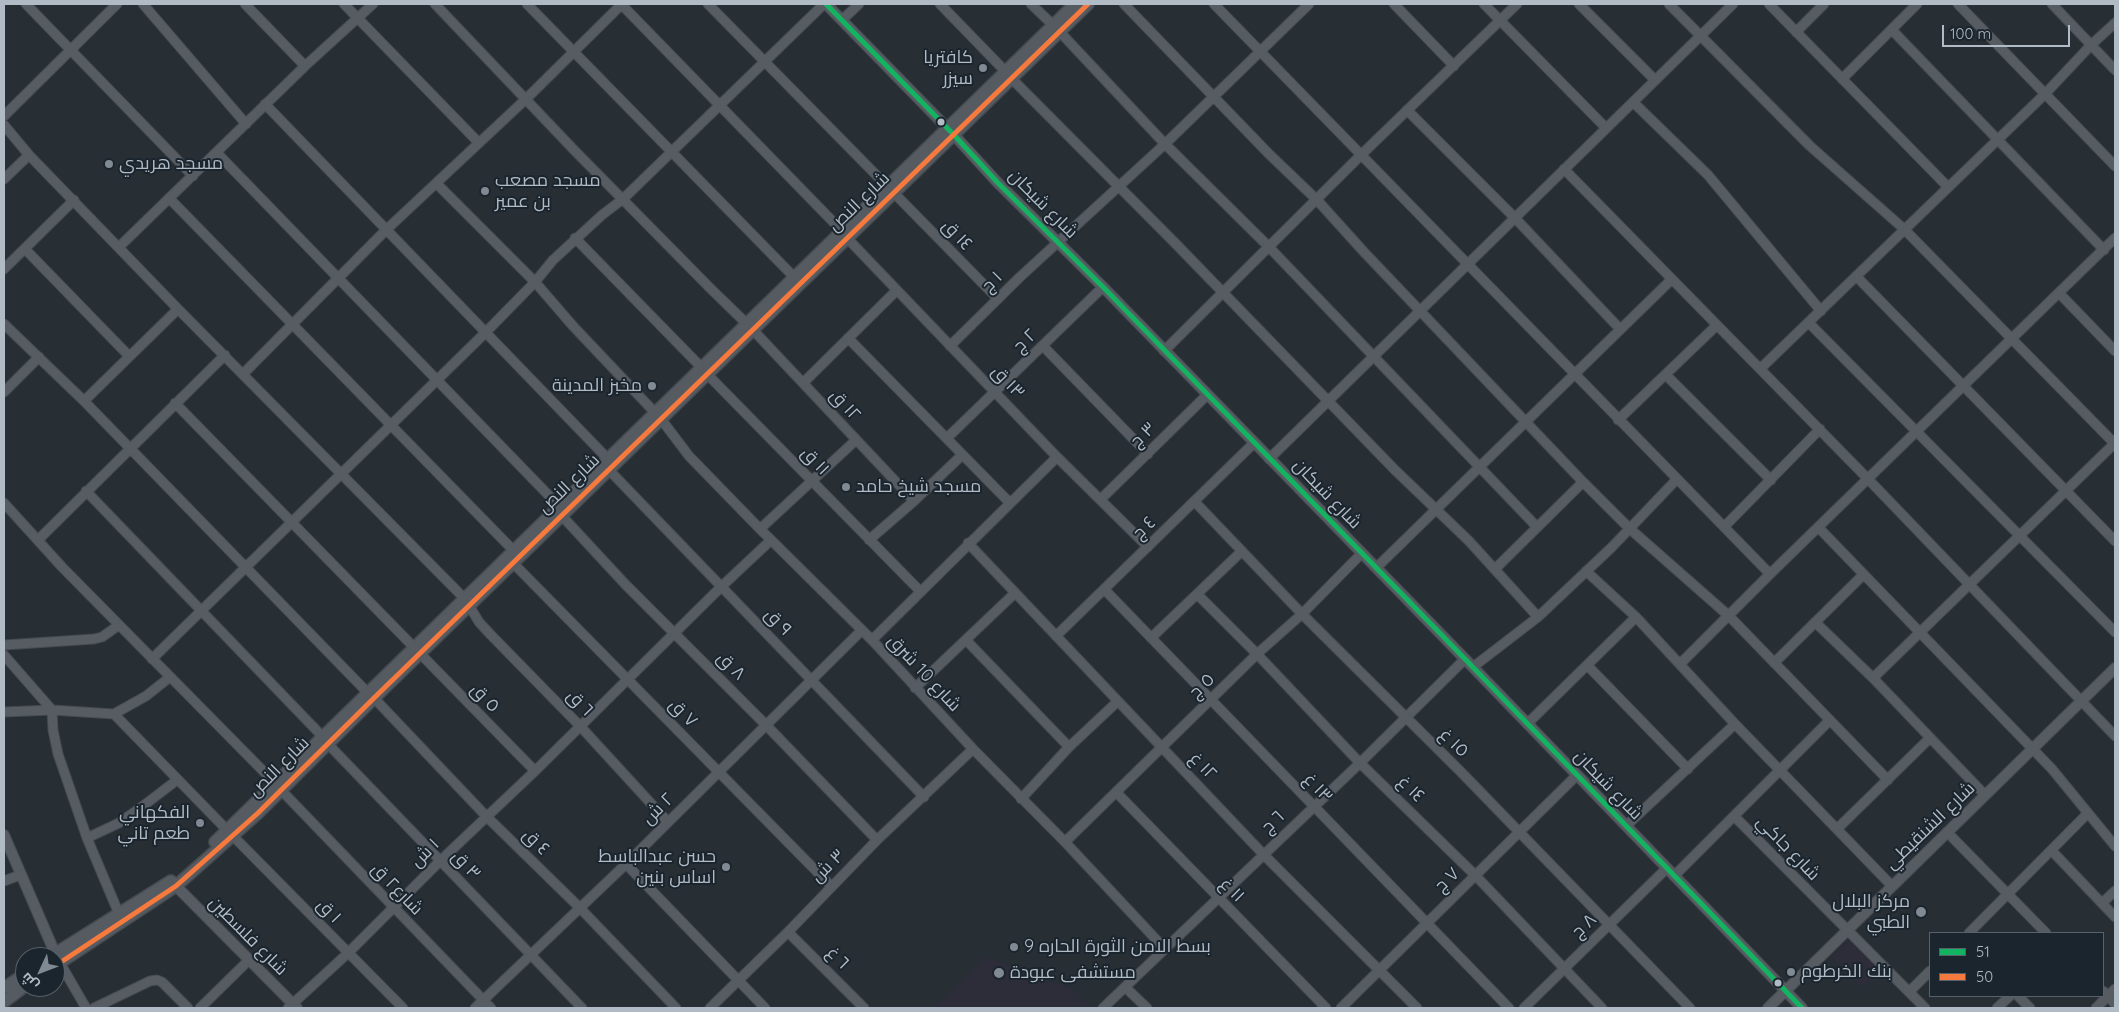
<!DOCTYPE html>
<html>
<head>
<meta charset="utf-8">
<style>
  body { margin:0 }
  #map { position:relative; width:2119px; height:1012px; overflow:hidden; background:#272e34; font-family:Quicksand,Cairo,sans-serif }
  canvas { display:block }
  .frame { position:absolute; inset:0; border:5px solid #b1bbc6; pointer-events:none }
  .legend { position:absolute; left:1929px; top:932px; width:175px; height:65px; box-sizing:border-box; background:#1b252e; border:1px solid #57616b; margin:0; padding:6px 9px; list-style:none; font-size:15px; color:#b1bbc6 }
  .legend li { display:flex; align-items:center; gap:10px; height:25px }
  .legend b { width:25px; border:1px solid #57616b }
  .north { position:absolute; left:15px; top:947px; width:50px; height:50px; box-sizing:border-box; background:#1b252e; border:1px solid #57616b; border-radius:50%; rotate:227deg; font-size:14px; font-weight:700; line-height:20px; text-align:center; color:#b1bbc6 }
  .north::after { content:''; display:block; margin:auto; width:18px; height:22px; background:#818a93; clip-path:polygon(50% 0,100% 100%,50% 72%,0 100%) }
  .scale { position:absolute; left:1942px; top:25px; width:128px; height:22px; box-sizing:border-box; border:2px solid #b1bbc6; border-top:0; padding-left:6px; font-size:15px; line-height:18px; white-space:nowrap; color:#b1bbc6; -webkit-text-stroke:4px #1b252e; paint-order:stroke }
</style>
</head>
<body>
<div id="map">
<canvas width="2119" height="1012"></canvas>
<div class="frame"></div>
<ul class="legend">
<li><b style="height:6px;background:#13b361"></b>51</li>
<li><b style="height:6px;background:#f6793e"></b>50</li>
</ul>
<div class="north">ش</div>
<div class="scale">100 m</div>
</div>
<script>
const ctx = document.querySelector('canvas').getContext('2d');
ctx.lineJoin = 'round';
function fillPath(path, color) { ctx.fillStyle = color; ctx.fill(path, 'evenodd'); }
const shape = rows => new Path2D(rows.map(r => 'M' + r).join(''));
function stroke(path, color, width, dash) { ctx.strokeStyle = color; ctx.lineWidth = width; ctx.lineCap = dash ? 'butt' : 'round'; ctx.setLineDash(dash || []); ctx.stroke(path); }
function write(font, color, halo, rows, align = 'center') {
  ctx.font = font + ' Quicksand,Cairo,sans-serif'; ctx.lineWidth = 4; ctx.setLineDash([]); ctx.textBaseline = 'middle'; ctx.strokeStyle = halo; ctx.fillStyle = color; for (const [text, x, y, turn = 0] of rows) {
    ctx.save(); ctx.translate(x, y); ctx.rotate((+turn || 0) * Math.PI / 180); ctx.textAlign = isNaN(turn) ? turn : align; if (halo) ctx.strokeText(text, 0, 0); ctx.fillText(text, 0, 0); ctx.restore();
  }
}
fillPath(shape([
  [1851,938,1881,968,1861,988,1831,957],
  [986,957,1072,989,1091,1008,935,1008]
]), '#2d2d3a');
const minor = shape([
  [26,4,193,176],
  [143,4,246,124],
  [245,4,305,66],
  [344,4,479,143],
  [435,4,575,151,710,288,747,324],
  [527,4,795,278],
  [621,4,842,231],
  [708,4,888,187],
  [940,4,1005,71],
  [1031,4,1053,25],
  [1124,4,1269,154,1317,200,1364,252,1583,482,1629,528,1729,616,1888,780],
  [1214,4,1770,574],
  [1394,4,1454,66],
  [1484,4,1606,128],
  [1579,4,1655,80],
  [1669,4,1810,146,1904,229,2115,444],
  [1769,4,1948,187],
  [1958,4,2115,166],
  [2052,4,2115,70],
  [842,20,859,4],
  [1892,30,2104,250],
  [1059,31,1165,144,1268,246,1537,527],
  [1796,32,1824,4],
  [1012,79,1176,244,1395,470,1469,541,1538,617],
  [1842,79,1917,4],
  [1633,102,1708,175,1821,311],
  [265,104,607,458],
  [1407,110,1515,218,1620,329],
  [4,116,117,4],
  [4,125,29,155,178,309,465,599,479,622,490,634,580,726,668,822],
  [217,153,558,505,562,516,625,584,767,726,877,840],
  [1564,169,1868,479,2115,736],
  [4,179,29,155],
  [437,184,535,282,573,326,661,419,689,456,760,529,872,640,973,749,1065,842,1165,949],
  [894,193,998,299],
  [169,198,513,550],
  [575,238,702,368],
  [847,238,1057,457,1148,547],
  [119,247,305,66,373,4],
  [25,249,129,356],
  [4,269,74,200],
  [1856,276,2115,541],
  [2059,293,2115,351],
  [1809,323,2115,632],
  [4,324,84,401,367,692],
  [753,330,914,501],
  [848,338,1010,503],
  [950,346,1020,277,1165,144,1309,4],
  [1043,346,1148,454],
  [1164,351,1362,154,1517,4],
  [1760,369,2045,94,2091,45,2115,23],
  [243,374,386,230,527,98,622,4],
  [708,375,920,591],
  [1666,375,1771,480],
  [803,383,896,291],
  [4,392,39,357],
  [84,401,178,309],
  [175,403,535,771],
  [1618,420,1717,325],
  [947,438,1103,287],
  [1269,459,1733,4],
  [609,470,924,797],
  [86,491,322,736],
  [1101,499,1207,395],
  [1195,502,1302,614,1462,773,1690,1008],
  [4,503,62,567,275,783],
  [1724,527,1820,429],
  [1818,527,2052,769,2115,846],
  [760,529,856,440],
  [38,540,225,355],
  [869,540,914,501,962,455],
  [968,543,1264,855,1417,1008],
  [513,563,831,886],
  [1376,568,1671,280],
  [1495,569,1583,482],
  [1586,571,1636,617,1735,724,1892,886],
  [1104,589,1509,1008],
  [1197,594,1257,654,1360,763,1475,875,1602,1008],
  [1815,622,1873,678,1985,795],
  [1056,636,1254,443],
  [1151,638,1242,551],
  [872,640,1057,457],
  [966,640,1069,747],
  [4,645,94,639,102,637,119,625],
  [4,655,52,710,53,730,58,754,87,838,119,914],
  [152,659,485,333,535,282,553,260,602,215,623,199,824,4],
  [1774,663,1863,575],
  [1680,664,1770,574,2115,238],
  [1587,665,1688,769],
  [1473,667,1538,617,1612,547,1677,479],
  [1873,678,2115,443],
  [915,688,1015,593],
  [374,698,487,817,579,907,676,1008],
  [4,712,52,710,114,714,146,696,170,677],
  [114,714,227,830],
  [1527,724,1636,617],
  [328,744,582,1008],
  [281,790,491,1008],
  [1116,792,1326,1008],
  [1021,799,1069,747,1117,702],
  [1735,817,1925,1008],
  [1626,826,1735,724],
  [1837,829,1930,738],
  [1947,832,2046,933],
  [233,836,403,1008],
  [87,838,119,823,143,806,177,780],
  [1065,842,1257,654,1302,614,1362,553],
  [2052,851,2115,917],
  [626,864,765,1008],
  [1674,876,1830,720],
  [4,881,20,875],
  [2102,903,2115,891],
  [788,932,864,1008],
  [1969,933,2088,813],
  [60,963,86,1008],
  [1125,987,1147,1008],
  [2103,991,2115,1004],
  [1909,992,1930,971],
  [2018,996,2030,1008],
  [94,1008,150,981,157,980,162,982,188,1008],
  [200,1008,249,960],
  [288,1008,347,954,440,861,535,771,721,587,771,540],
  [475,1008,626,864,861,631],
  [710,1008,788,932,877,840,973,749],
  [1103,1008,1360,763,1465,659],
  [1341,1008,1577,775],
  [1524,1008,1667,868],
  [1997,1008,2010,996],
  [2096,1008,2115,989]
]);
const tertiary = shape([
  [826,4,954,135,998,183,1103,287,1465,659,1802,1008],
  [4,835,58,960],
  [171,881,297,1008],
  [1768,1008,2115,668]
]);
const secondary = shape([
  [215,842,1075,4],
  [50,957,171,881],
  [55,966,176,886,258,813,374,698,1088,4],
  [4,988,25,974],
  [4,1002,25,986]
]);
stroke(minor, '#454a4f', 11);
stroke(tertiary, '#454a4f', 12);
stroke(secondary, '#454a4f', 14);
stroke(minor, '#575c63', 9);
stroke(tertiary, '#575c63', 10);
stroke(secondary, '#565b61', 11);
stroke(shape([
  [826,4,954,135,998,183,1103,287,1465,659,1802,1008]
]), '#13b361', 5);
stroke(shape([
  [55,966,176,886,258,813,374,698,1088,4]
]), '#f6793e', 5);
for (const [x, y, r, color] of [
  [983,68,5,"#818a93"],
  [941,122,4.5,"#b1bbc6"],
  [109,164,5,"#818a93"],
  [485,191,5,"#818a93"],
  [652,386,5,"#818a93"],
  [846,487,5,"#818a93"],
  [200,823,5,"#818a93"],
  [726,867,5,"#818a93"],
  [1921,912,6,"#818a93"],
  [1014,947,5,"#818a93"],
  [1791,972,5,"#818a93"],
  [999,973,6,"#818a93"],
  [1778,983,4.5,"#b1bbc6"]
]) { const dot = new Path2D(); dot.arc(x, y, r, 0, 2 * Math.PI); ctx.fillStyle = color; ctx.fill(dot); stroke(dot, '#1b252e', 2); }
write('18px', '#b1bbc6', '#1b252e', [
  ["كافتريا",973,58,"right"],
  ["سيزر",973,79,"right"],
  ["مسجد هريدي",119,164],
  ["مسجد مصعب",495,181],
  ["بن عمير",495,202],
  ["مخبز المدينة",642,386,"right"],
  ["مسجد شيخ حامد",856,487],
  ["الفكهاني",190,813,"right"],
  ["طعم تاني",190,834,"right"],
  ["حسن عبدالباسط",716,857,"right"],
  ["اساس بنين",716,878,"right"],
  ["مركز البلال",1910,902,"right"],
  ["الطبي",1910,923,"right"],
  ["بسط الامن الثورة الحاره 9",1024,947],
  ["بنك الخرطوم",1801,972],
  ["مستشفى عبودة",1010,973]
], 'left');
write('18px', '#b1bbc6', '#1b252e', [
  ["شارع النص",859,202,-44],
  ["شارع شيكان",1043,204,45],
  ["١٤ ق",957,235,46],
  ["١ ج",992,282,-45],
  ["٢ ج",1025,341,-44],
  ["١٣ ق",1008,382,46],
  ["١٢ ق",845,405,47],
  ["٣ ج",1143,435,-45],
  ["١١ ق",815,461,46],
  ["شارع النص",569,484,-44],
  ["شارع شيكان",1327,494,46],
  ["٤ ج",1144,528,-44],
  ["٩ ق",778,622,46],
  ["٨ ق",731,666,45],
  ["شارع 10 شرق",924,673,47],
  ["٥ ج",1202,686,-44],
  ["٥ ق",485,698,46],
  ["٦ ق",580,703,46],
  ["٧ ق",683,713,45],
  ["١٥ غ",1454,743,44],
  ["١٢ غ",1203,766,46],
  ["شارع النص",279,767,-45],
  ["شارع شيكان",1608,785,46],
  ["١٣ غ",1318,788,46],
  ["١٤ غ",1411,789,44],
  ["٢ ش",658,809,-45],
  ["٦ ج",1273,822,-44],
  ["شارع الشنقيطي",1930,826,-44],
  ["٤ ق",536,842,44],
  ["شارع جاكي",1788,848,46],
  ["١ ش",425,853,-45],
  ["٣ ق",466,865,46],
  ["٣ ش",828,866,-45],
  ["٧ ج",1447,880,-44],
  ["شارع٢ ق",397,889,46],
  ["١١ غ",1232,890,45],
  ["١ ق",329,911,46],
  ["٨ ج",1584,926,-44],
  ["شارع فلسطين",248,936,45],
  ["٦ غ",838,958,45]
]);
</script>
</body>
</html>
